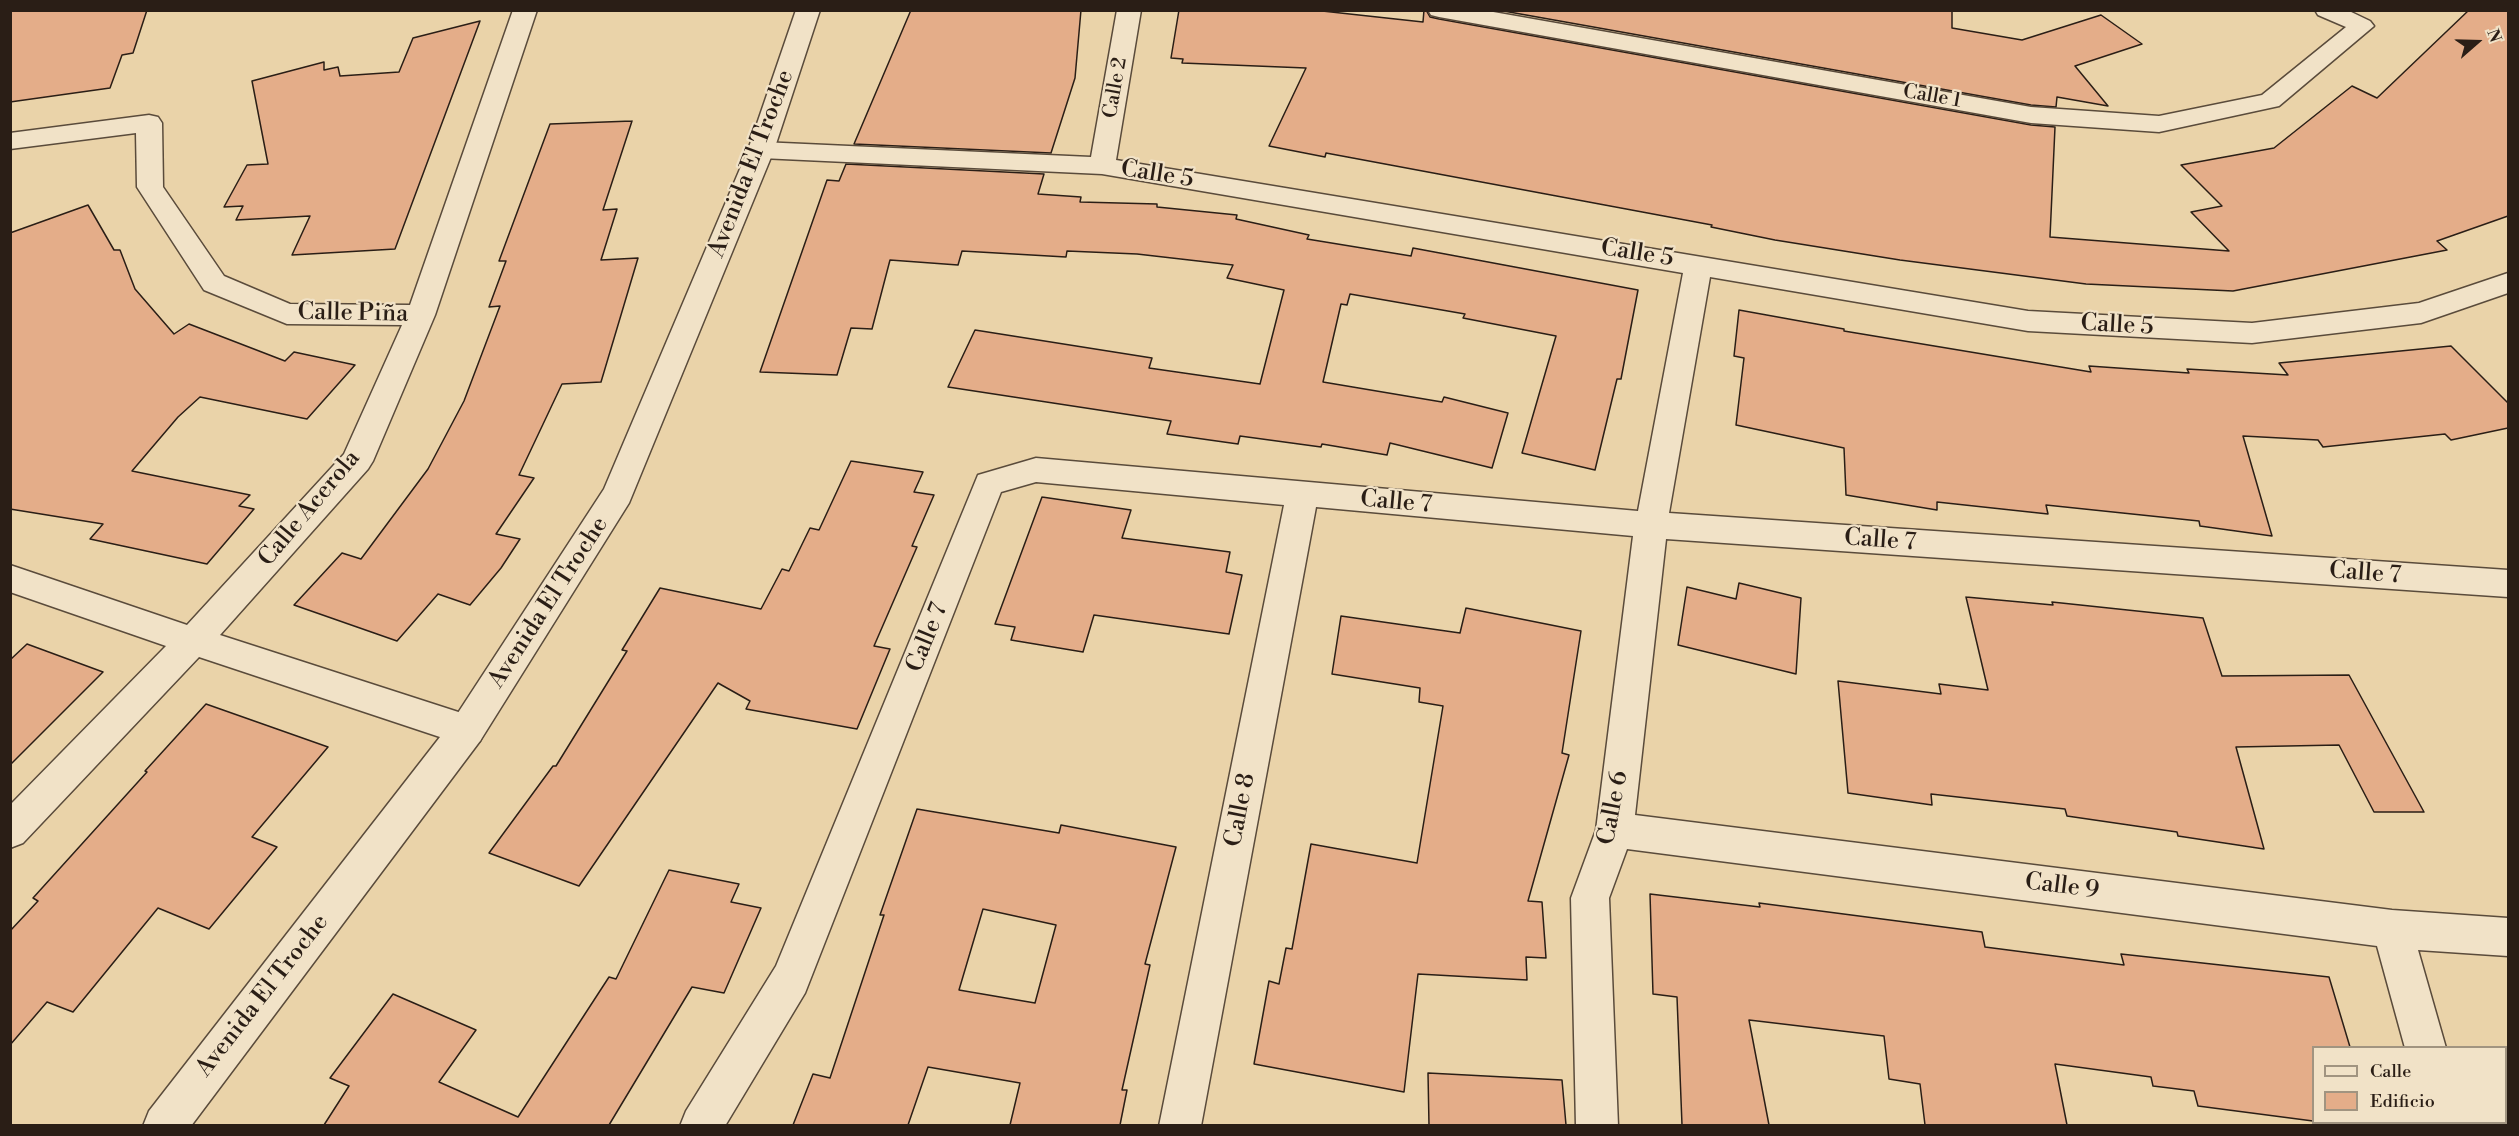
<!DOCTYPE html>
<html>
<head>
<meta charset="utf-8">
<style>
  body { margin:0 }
  #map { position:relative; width:2519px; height:1136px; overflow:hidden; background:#ead3a9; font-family:"Libre Bodoni",serif }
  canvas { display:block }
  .frame { position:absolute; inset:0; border:12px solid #2a1e16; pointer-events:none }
  .legend { position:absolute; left:2312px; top:1046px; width:195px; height:78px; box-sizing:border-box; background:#f1e2c7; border:2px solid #a19480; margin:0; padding:8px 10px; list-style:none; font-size:18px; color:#2a1e16 }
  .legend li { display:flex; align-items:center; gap:12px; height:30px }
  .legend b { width:30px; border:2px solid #a19480 }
  .north { position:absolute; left:2447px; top:12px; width:60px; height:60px; -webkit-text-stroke:4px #f1e2c7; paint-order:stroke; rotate:70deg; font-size:16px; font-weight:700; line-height:24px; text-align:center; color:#2a1e16 }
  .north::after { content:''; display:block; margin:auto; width:21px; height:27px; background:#2a1e16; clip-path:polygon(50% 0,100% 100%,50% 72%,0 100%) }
</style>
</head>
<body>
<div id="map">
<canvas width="2519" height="1136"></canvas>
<div class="frame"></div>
<ul class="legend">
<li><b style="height:8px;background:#f1e2c7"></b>Calle</li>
<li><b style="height:16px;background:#e4ad89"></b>Edificio</li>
</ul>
<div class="north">N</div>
</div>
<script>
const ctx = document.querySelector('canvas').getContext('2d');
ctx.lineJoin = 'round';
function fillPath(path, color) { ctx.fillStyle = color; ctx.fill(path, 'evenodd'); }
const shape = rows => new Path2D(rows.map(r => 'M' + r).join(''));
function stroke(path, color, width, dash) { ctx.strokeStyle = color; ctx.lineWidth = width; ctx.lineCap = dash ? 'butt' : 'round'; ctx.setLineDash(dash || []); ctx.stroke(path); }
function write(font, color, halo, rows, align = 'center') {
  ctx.font = font + ' "Libre Bodoni",serif'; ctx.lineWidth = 4.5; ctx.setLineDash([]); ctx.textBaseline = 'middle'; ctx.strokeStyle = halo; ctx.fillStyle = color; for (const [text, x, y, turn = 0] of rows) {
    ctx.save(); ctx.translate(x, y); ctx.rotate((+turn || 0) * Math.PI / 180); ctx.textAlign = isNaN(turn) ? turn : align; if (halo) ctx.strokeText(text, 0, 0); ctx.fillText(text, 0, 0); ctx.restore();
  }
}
const building = shape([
  [10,10,147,10,133,53,122,55,110,88,10,102,10,10],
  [911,10,1081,10,1075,78,1051,153,854,144,911,10],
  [1179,10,1313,10,1423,22,1424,10,1426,10,1430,17,1439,19,2031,125,2055,127,2050,237,2229,251,2191,212,2222,206,2181,165,2274,148,2352,86,2377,98,2469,10,2508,10,2508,216,2437,241,2447,250,2233,291,2086,284,1900,260,1775,240,1711,227,1712,225,1326,153,1325,157,1269,146,1306,68,1182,63,1183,59,1171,58,1179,10],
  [1498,10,1952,10,1952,28,2022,40,2101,15,2142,44,2075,66,2108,106,2057,97,2056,107,2031,105,1498,10],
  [480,21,395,249,292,255,310,216,236,220,243,206,224,207,247,165,268,164,252,81,324,62,324,70,338,67,340,76,399,72,413,38,480,21],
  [632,121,603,210,617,209,601,260,638,258,601,382,562,384,519,475,534,478,496,534,520,539,501,568,470,605,438,594,397,641,294,605,342,553,361,559,428,469,464,401,500,306,489,307,506,261,499,261,550,124,632,121],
  [846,164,1044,174,1038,194,1081,197,1080,202,1157,204,1157,207,1237,215,1236,219,1309,235,1307,239,1411,256,1413,248,1638,290,1621,379,1617,379,1595,470,1522,453,1556,336,1463,318,1465,314,1350,294,1347,305,1341,304,1323,382,1442,402,1444,397,1508,413,1492,468,1390,443,1387,455,1322,444,1321,447,1240,436,1238,444,1167,434,1171,421,948,387,975,330,1152,358,1149,368,1260,384,1284,290,1227,278,1233,265,1137,254,1067,251,1066,257,962,251,958,265,890,260,872,329,851,328,837,375,760,372,827,180,839,181,846,164],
  [88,205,114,250,120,250,135,289,174,334,189,324,285,361,294,352,355,365,307,419,200,397,178,417,132,471,250,495,239,506,254,509,207,564,90,539,103,524,10,509,10,233,88,205],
  [1739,310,1844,329,1844,331,2091,372,2089,366,2189,373,2187,369,2288,375,2279,363,2451,346,2508,403,2508,428,2451,440,2445,434,2323,447,2318,440,2243,436,2272,536,2200,526,2199,521,2046,505,2048,514,1937,502,1937,510,1846,495,1844,448,1736,425,1744,358,1734,356,1739,310],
  [851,461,923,472,914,492,934,495,912,546,917,547,874,646,890,649,857,729,746,709,750,701,718,683,579,886,489,853,553,766,556,766,627,651,622,650,660,588,761,609,782,569,789,571,810,528,819,530,851,461],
  [1042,497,1131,510,1122,538,1230,552,1226,572,1242,575,1229,634,1094,615,1083,652,1011,640,1015,627,995,624,1042,497],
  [1739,583,1801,598,1796,674,1678,645,1687,587,1736,599,1739,583],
  [1966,597,2053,605,2052,602,2203,618,2222,676,2349,675,2424,812,2374,812,2339,745,2236,747,2264,849,2178,836,2177,832,2067,816,2065,809,1931,794,1932,805,1848,793,1838,681,1941,694,1939,684,1988,690,1966,597],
  [1466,608,1581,631,1562,753,1569,755,1528,901,1542,902,1546,958,1526,957,1527,980,1418,974,1404,1092,1254,1064,1269,981,1279,984,1286,948,1292,949,1311,844,1417,863,1443,706,1419,702,1420,688,1332,674,1341,616,1460,633,1466,608],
  [27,644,103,672,10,765,10,660,27,644],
  [206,704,328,747,252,837,277,847,209,929,158,908,73,1012,47,1002,10,1045,10,931,38,901,33,898,147,772,145,771,206,704],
  [917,809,1059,833,1061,825,1176,847,1145,964,1150,965,1122,1090,1127,1090,1120,1125,1010,1125,1020,1083,928,1067,908,1125,793,1125,813,1074,830,1078,884,915,880,915,917,809],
  [983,909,1056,925,1035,1003,959,990,983,909],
  [669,870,739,884,731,902,761,908,724,993,692,987,609,1125,324,1125,349,1086,330,1078,393,994,476,1030,439,1082,518,1117,609,977,616,979,669,870],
  [1650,894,1760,907,1759,903,1982,932,1985,947,2124,965,2121,954,2329,977,2350,1047,2313,1047,2313,1121,2198,1106,2194,1091,2153,1086,2151,1077,2055,1064,2067,1125,1925,1125,1920,1084,1889,1079,1884,1036,1749,1020,1769,1125,1682,1125,1677,997,1653,994,1650,894],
  [1428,1073,1562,1080,1566,1125,1429,1125,1428,1073]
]);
fillPath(building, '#e4ad89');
stroke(building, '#2a1e16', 1.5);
const minor = shape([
  [513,10,537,10,435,315,373,461,368,469,220,635,480,719,485,730,480,741,467,746,199,657,23,843,10,848,10,805,166,646,10,592,10,565,187,625,344,454,402,325,287,324,204,290,137,187,136,133,10,149,10,133,149,115,158,117,162,123,163,187,224,276,290,304,410,305,513,10],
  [1117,10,1141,10,1116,160,2028,311,2252,323,2419,303,2508,273,2508,293,2421,323,2252,343,2028,331,1710,277,1669,513,2508,570,2508,597,1666,539,1635,815,2392,910,2508,918,2508,956,2418,950,2446,1048,2405,1048,2377,946,1627,849,1609,898,1618,1126,1576,1126,1571,898,1596,830,1633,536,1316,507,1201,1126,1159,1126,1284,505,1036,482,1001,492,805,993,725,1126,680,1126,686,1111,776,966,978,475,1036,458,1638,511,1683,273,1102,174,761,158,752,156,748,150,752,144,761,142,1091,157,1117,10],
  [1428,10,1482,10,2031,107,2159,116,2262,95,2346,27,2318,15,2315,10,2347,10,2370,21,2374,26,2279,106,2159,132,2031,123,1439,17,1431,15,1428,10],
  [2427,1122,2469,1122,2470,1126,2428,1126,2427,1122]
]);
const tertiary = shape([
  [796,10,820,10,774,150,629,503,480,741,191,1126,143,1126,149,1111,454,719,604,489,748,150,796,10]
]);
stroke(minor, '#5a4b3b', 3);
stroke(tertiary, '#5a4b3b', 3);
fillPath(minor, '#f1e2c7');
fillPath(tertiary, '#f1e2c7');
write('20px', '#2a1e16', '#f1e2c7', [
  ["Calle 2",1116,88,-80],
  ["Calle 1",1932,97,10]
]);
write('24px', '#2a1e16', '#f1e2c7', [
  ["Avenida El Troche",752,164,-69],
  ["Calle 5",1157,175,9],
  ["Calle 5",1637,254,9],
  ["Calle Piña",353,314,1],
  ["Calle 5",2117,326,3],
  ["Calle 7",1396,503,5],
  ["Calle Acerola",310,509,-50],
  ["Calle 7",1880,541,4],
  ["Calle 7",2365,574,4],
  ["Avenida El Troche",549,603,-57],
  ["Calle 7",928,638,-68],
  ["Calle 6",1614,808,-79],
  ["Calle 8",1241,810,-79],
  ["Calle 9",2062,887,7],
  ["Avenida El Troche",263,996,-52]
]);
</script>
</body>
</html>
